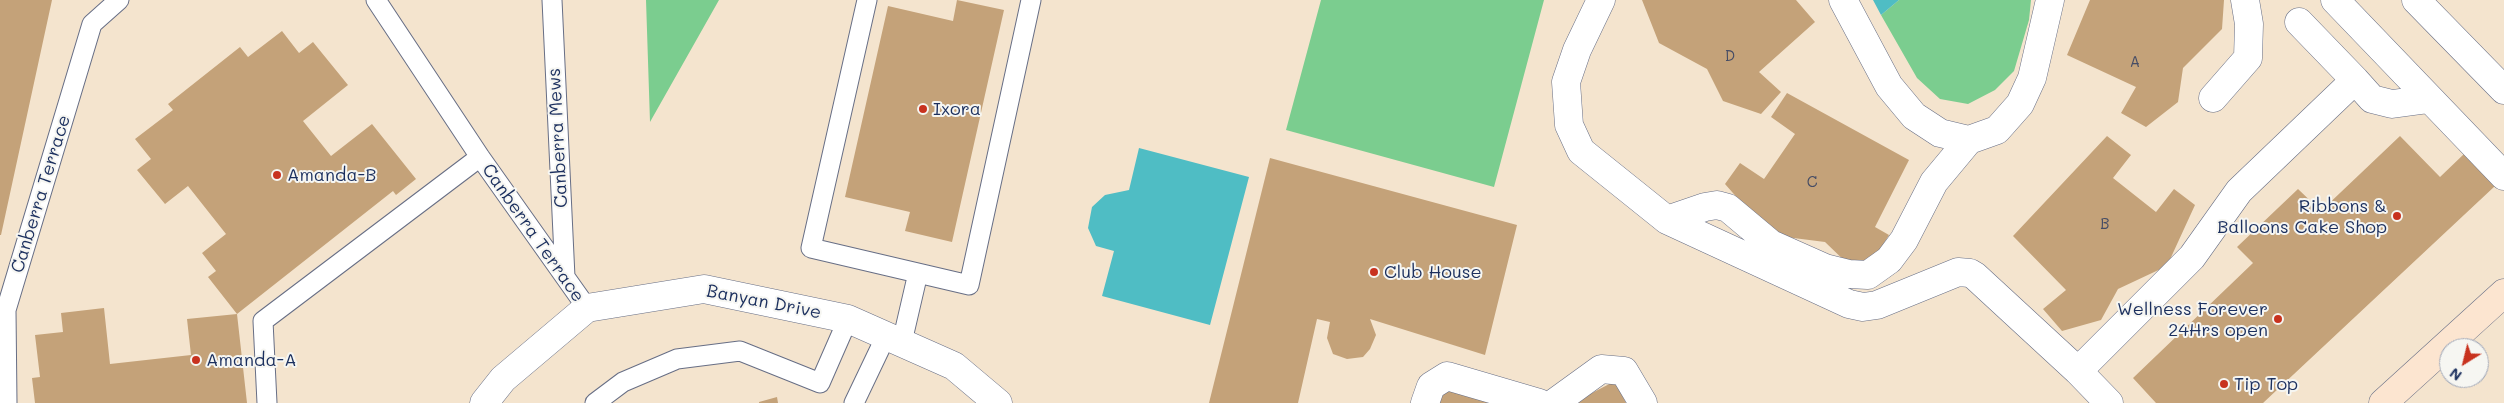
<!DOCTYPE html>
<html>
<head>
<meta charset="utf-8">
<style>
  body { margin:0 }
  #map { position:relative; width:2504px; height:403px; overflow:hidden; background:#f4e4ce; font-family:Mali,sans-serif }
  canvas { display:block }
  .north { position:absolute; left:2439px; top:338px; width:50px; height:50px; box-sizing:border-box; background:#f6f6f2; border:1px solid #9ea6b7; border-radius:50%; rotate:216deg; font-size:14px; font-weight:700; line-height:20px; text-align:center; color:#1b2f5e }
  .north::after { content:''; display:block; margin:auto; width:18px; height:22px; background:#c8321e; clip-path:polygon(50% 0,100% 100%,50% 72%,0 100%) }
</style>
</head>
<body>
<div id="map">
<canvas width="2504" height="403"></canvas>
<div class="north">N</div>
</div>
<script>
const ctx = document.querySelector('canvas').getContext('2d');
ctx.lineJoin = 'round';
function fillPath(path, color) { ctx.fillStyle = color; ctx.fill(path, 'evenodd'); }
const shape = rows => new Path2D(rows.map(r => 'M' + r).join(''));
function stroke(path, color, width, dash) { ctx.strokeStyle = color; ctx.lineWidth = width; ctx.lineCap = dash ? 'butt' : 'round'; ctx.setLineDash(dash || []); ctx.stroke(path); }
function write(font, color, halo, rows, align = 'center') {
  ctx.font = font + ' Mali,sans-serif'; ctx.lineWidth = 4; ctx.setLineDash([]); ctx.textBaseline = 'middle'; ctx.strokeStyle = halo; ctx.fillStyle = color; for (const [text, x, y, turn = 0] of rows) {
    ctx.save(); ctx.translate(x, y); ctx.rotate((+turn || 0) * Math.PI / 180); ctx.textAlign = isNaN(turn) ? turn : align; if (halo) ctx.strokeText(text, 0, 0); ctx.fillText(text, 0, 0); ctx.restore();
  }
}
fillPath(shape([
  [646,0,719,0,650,122],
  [1321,0,1544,0,1494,187,1286,130],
  [1899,0,2031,0,2029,20,2014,71,1995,90,1968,104,1940,99,1917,78,1881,15]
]), '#7bcd8f');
fillPath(shape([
  [1873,0,1899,0,1881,15],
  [1139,148,1249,177,1210,325,1102,296,1114,251,1096,246,1088,228,1092,207,1105,195,1129,190]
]), '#4fbdc4');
fillPath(shape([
  [0,0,52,0,1,235,0,235],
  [957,0,1004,10,952,242,905,231,910,212,845,197,888,6,953,21],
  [1642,0,1796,0,1815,22,1759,72,1781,92,1761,114,1723,101,1707,69,1659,43],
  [2090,0,2224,0,2222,29,2183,68,2178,102,2146,127,2121,113,2136,87,2067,55],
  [282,31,299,53,313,42,348,85,303,121,331,156,372,124,416,179,396,195,393,191,237,314,208,277,216,271,202,253,226,234,188,186,165,204,137,170,151,159,135,139,173,110,168,104,240,47,248,57],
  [1787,93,1909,160,1875,227,1889,235,1876,256,1850,266,1825,242,1770,235,1725,184,1740,163,1764,179,1795,134,1771,117],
  [2107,136,2131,155,2113,178,2156,212,2174,189,2195,205,2167,266,2118,289,2101,320,2062,331,2043,309,2066,290,2013,236],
  [2400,136,2440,177,2464,154,2495,186,2263,403,2156,403,2133,378,2253,263,2237,247,2298,189,2321,211],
  [1270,158,1517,225,1485,355,1370,319,1376,335,1370,349,1363,357,1347,359,1333,354,1327,338,1330,322,1317,319,1298,403,1209,403],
  [104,308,110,364,191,355,187,319,237,314,247,403,35,403,32,378,40,377,35,335,63,332,61,313],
  [1615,381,1626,403,1573,403],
  [1442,387,1490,403,1437,403],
  [777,397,778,403,759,403,759,402]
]), '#c4a279');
const service = shape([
  [376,0,480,157,587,308],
  [552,0,565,277],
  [867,0,811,248,969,285,1031,0],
  [902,342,918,273],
  [7,403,6,310,92,24,119,0],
  [267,403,263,321,480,157],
  [595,403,623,382,677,359,740,351,820,383,848,319],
  [854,403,886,336]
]);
const minor = shape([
  [1601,0,1577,50,1566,82,1569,125,1581,151,1667,220,1849,304,1863,307,1877,305,1958,272,1970,273,1975,276,2078,371,2109,403],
  [1843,0,1889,86,1914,116,1940,133,1969,140,1997,130,2020,104,2032,78,2050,0],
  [2335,0,2504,176],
  [2416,0,2504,90],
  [2299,22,2355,80],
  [2213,98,2248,58,2249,24,2245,0],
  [1667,220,1705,207,1717,205,1728,208,1771,244,1825,268,1849,274,1868,275,1889,260,1904,240,1934,182,1969,140],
  [2078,371,2192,257,2239,191,2355,80,2372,99,2392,104,2429,99],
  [484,403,503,379,587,308,704,289,848,319,954,366,998,403],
  [1425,403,1431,386,1447,376,1539,403],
  [1554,403,1601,369,1624,371,1643,403]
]);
const secondary = shape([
  [2383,403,2504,293]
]);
stroke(service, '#676e85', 21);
stroke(minor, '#676e85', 29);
stroke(secondary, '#676e85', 29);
stroke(service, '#fff', 19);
stroke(minor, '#fff', 28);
stroke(secondary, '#fce5d0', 28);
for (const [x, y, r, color] of [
  [923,109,5,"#c8321e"],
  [277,175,5,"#c8321e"],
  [2397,216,5,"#c8321e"],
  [1374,272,5,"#c8321e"],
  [2278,319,5,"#c8321e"],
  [196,360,5,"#c8321e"],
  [2224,384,5,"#c8321e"]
]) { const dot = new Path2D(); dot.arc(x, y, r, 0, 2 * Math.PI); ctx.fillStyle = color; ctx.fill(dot); stroke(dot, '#f6f6f2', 2); }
write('15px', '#454c65', null, [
  ["D",1730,56],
  ["A",2135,62],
  ["C",1812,182],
  ["B",2105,224]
]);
write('18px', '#1b2f5e', '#f6f6f2', [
  ["Ixora",933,109],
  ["Amanda-B",287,175],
  ["Ribbons &",2387,206,"right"],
  ["Balloons Cake Shop",2387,227,"right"],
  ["Club House",1384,272],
  ["Wellness Forever",2268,309,"right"],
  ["24Hrs open",2268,330,"right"],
  ["Amanda-A",206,360],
  ["Tip Top",2234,384]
], 'left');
write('18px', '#1b2f5e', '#f6f6f2', [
  ["Canberra Mews",558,138,-93],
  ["Canberra Terrace",41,194,-73],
  ["Canberra Terrace",533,233,55],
  ["Banyan Drive",764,302,11]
]);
</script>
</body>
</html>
